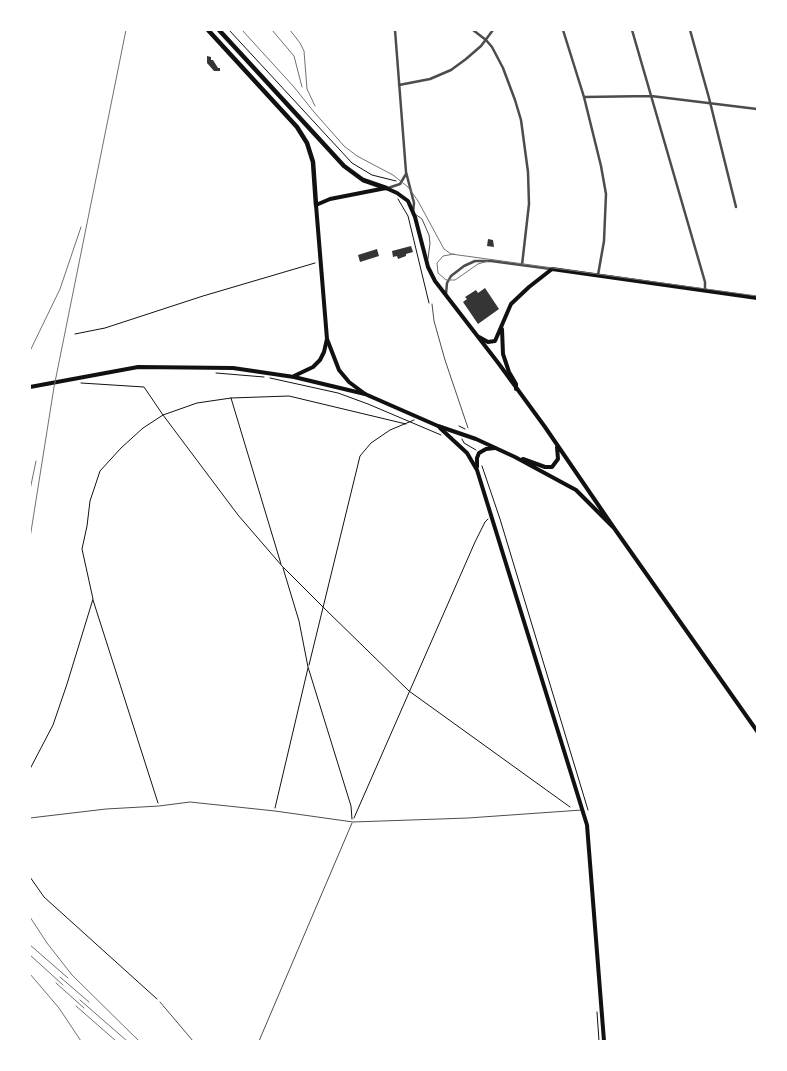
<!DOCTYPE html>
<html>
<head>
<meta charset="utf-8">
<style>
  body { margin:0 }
  #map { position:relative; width:787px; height:1071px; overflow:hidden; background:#fff; font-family:"Noto Serif",serif }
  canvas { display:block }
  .frame { position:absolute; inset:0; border:31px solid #fff; pointer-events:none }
</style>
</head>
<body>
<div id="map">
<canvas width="787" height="1071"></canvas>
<div class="frame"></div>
</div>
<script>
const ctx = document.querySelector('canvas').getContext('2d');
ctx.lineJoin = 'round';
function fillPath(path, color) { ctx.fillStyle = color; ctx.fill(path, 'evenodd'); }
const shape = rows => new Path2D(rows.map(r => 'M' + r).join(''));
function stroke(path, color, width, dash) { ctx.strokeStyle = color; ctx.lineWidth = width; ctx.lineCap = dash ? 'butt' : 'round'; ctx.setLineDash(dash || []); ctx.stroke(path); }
fillPath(shape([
  [207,56,211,57,211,60,213,60,218,68,220,68,220,71,214,71,207,63],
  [488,239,493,240,494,247,487,246],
  [411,246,413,252,406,254,406,256,398,259,397,256,393,257,392,251],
  [377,249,379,256,360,262,358,255],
  [485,288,499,309,478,324,463,302,467,299,465,297,476,290,478,293]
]), '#353535');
stroke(shape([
  [229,30,352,163,372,175,396,181],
  [398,199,408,216,429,303],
  [75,334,105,328,203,296,315,263],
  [216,373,264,377],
  [270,378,338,393,368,404,441,435],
  [81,383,144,387,163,415,238,515,282,566,324,608,409,691,570,807],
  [231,398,281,564],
  [459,426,465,429],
  [462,439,464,443,476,450],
  [482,466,500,519,588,810],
  [283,568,299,621,308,667,351,806,352,819],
  [93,600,158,803],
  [309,665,360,456,371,443,390,430,414,420],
  [30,769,53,725,67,684,93,599,82,549,87,526,90,501,100,471,121,448,143,428,163,415,197,403,231,398,289,396,406,424],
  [275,808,308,668],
  [354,818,475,542,485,522,488,519],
  [30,877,44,897,157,999],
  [597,1012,599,1041]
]), '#111', 1);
stroke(shape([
  [415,214,422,219,429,235,430,243,428,259],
  [432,304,434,321,445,360,468,428],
  [30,818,106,809,159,806,190,802,275,811,353,822,468,818,582,810],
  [160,1002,193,1041],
  [259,1041,352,823]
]), '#4c4c4c', 1);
stroke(shape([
  [395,30,406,172,414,203,413,212],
  [473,30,486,40,492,47,503,68,515,100,521,120,528,172,529,204,522,265],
  [563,30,584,97,601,166,606,194,604,241,598,275],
  [632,30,705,282,705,290],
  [690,30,709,98,736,207],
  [399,85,430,79,451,70,466,59,481,46,493,30],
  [584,97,651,96,757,109],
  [388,188,400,184,406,174],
  [446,294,447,283,451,276,464,266,475,261,491,261,551,269]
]), '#4c4c4c', 2.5);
stroke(shape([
  [502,329,503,354,509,372,516,384,516,389],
  [479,337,488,342,495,341,511,304,529,287,552,269,757,298],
  [294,376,313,367,320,360,324,352,327,339],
  [30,387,138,367,233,368,294,377,365,394],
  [440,428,467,453,477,470,587,825,604,1041],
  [477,467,477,458,479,453,486,449,495,448]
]), '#111', 4);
stroke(shape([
  [523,459,545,467,552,467,558,459,557,447],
  [614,528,576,490,515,457,476,439,438,426,365,394,349,382,339,370,327,339,316,205,330,199,386,188,397,193,408,201,415,217,428,267,435,281,499,364,545,427,614,528,757,731]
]), '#111', 4);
stroke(shape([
  [208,30,297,127,307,143,313,162,316,205],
  [219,30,344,166,363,180,386,188]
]), '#111', 4.5);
stroke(shape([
  [242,30,294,87,314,112,344,146,357,156,393,175,408,187,418,201,444,249,451,254,757,296],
  [272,30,294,56,302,87],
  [290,30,300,43,304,51,307,89,315,106],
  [454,254,443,256,437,263,438,273,446,280,455,280,478,264,488,261],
  [30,974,59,1008,81,1041]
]), '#707070', 1);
stroke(shape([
  [30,351,60,289,81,227],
  [30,490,36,461],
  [30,538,54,387,126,30],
  [30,917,47,943,72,975,139,1041],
  [30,945,68,978],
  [30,955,63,985],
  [60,977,89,1002],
  [56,983,84,1008],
  [80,1000,127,1041],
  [76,1006,116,1041]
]), '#707070', 1);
</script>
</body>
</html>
